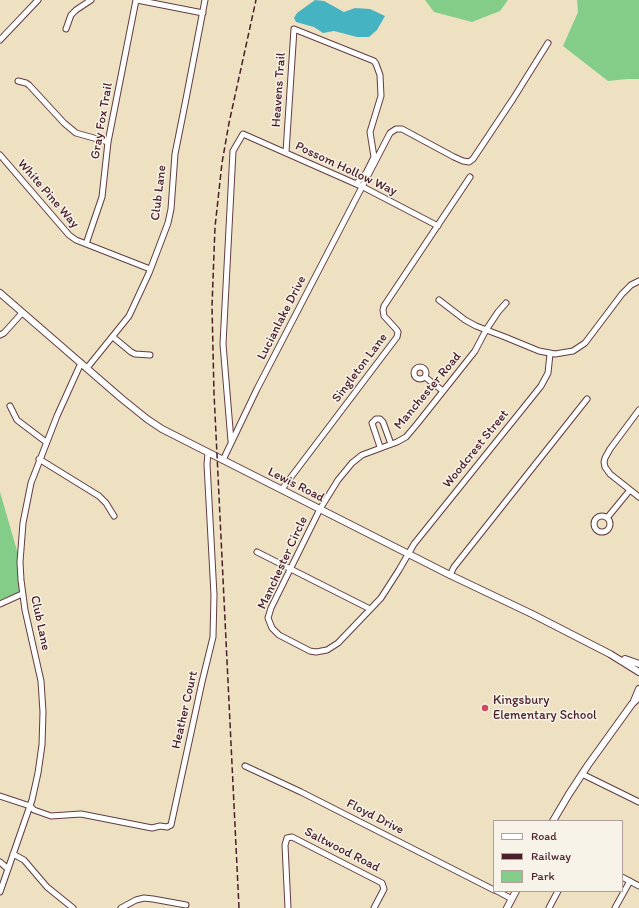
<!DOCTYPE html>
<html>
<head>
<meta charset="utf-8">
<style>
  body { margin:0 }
  #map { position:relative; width:639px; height:908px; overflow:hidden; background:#ede1c2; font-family:Itim,sans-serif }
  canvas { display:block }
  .legend { position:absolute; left:493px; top:820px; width:130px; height:72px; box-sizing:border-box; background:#f7f3e8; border:1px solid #b29e9c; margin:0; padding:5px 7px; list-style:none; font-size:12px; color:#4a1f2b }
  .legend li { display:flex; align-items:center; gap:8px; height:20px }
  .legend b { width:20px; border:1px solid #b29e9c }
</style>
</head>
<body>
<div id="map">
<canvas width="639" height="908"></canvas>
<ul class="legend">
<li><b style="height:5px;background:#fff"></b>Road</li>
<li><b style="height:5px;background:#4a1f2b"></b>Railway</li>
<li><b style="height:11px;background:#84cd89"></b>Park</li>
</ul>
</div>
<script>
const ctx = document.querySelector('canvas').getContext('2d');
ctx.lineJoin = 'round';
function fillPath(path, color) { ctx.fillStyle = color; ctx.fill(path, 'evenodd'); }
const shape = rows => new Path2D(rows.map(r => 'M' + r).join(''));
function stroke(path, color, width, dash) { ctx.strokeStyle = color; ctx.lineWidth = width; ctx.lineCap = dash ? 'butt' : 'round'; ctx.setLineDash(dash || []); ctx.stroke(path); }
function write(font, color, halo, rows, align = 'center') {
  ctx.font = font + ' Itim,sans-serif'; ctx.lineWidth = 3; ctx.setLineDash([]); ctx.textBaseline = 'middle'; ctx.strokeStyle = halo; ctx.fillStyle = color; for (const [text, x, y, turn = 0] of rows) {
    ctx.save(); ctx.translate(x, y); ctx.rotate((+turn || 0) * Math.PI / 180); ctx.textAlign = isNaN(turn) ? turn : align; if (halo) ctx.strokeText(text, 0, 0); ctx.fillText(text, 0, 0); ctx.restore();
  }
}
fillPath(shape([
  [425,0,508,0,500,11,472,22,434,12],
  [577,0,639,0,639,79,627,79,608,81,563,46,578,12],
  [0,492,18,554,19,592,0,601]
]), '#84cd89');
fillPath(shape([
  [315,0,324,1,344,12,355,8,370,9,385,16,377,30,369,37,357,37,334,31,323,33,314,27,296,22,294,18,297,13]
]), '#45b3c1');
const minor = shape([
  [137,0,203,13],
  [66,29,71,15,76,10,91,0],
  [0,40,38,0],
  [18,81,26,83,29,85,64,123,76,133,108,142],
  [286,152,294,29,374,61,376,64,380,75,381,96,370,132,374,157,366,173,356,184],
  [0,155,69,235,76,240,150,269],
  [86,244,102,197,108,142,136,0],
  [439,300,465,320,476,326,505,337,539,351,555,354,573,351,585,343,622,294,631,285,639,281],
  [506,303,498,312,486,330,475,351,417,424,406,437,397,442,362,455,352,463,338,480,320,509,271,608,268,618,272,628,279,635,310,651,316,652,327,650,338,643,381,598,399,570,414,544,541,386,548,373,550,354],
  [0,335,4,333,22,313],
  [113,337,131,352,135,354,150,355],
  '414 373a6 6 0 1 1 12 0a6 6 0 1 1-12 0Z',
  [87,368,129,316,149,273,168,223,171,209,175,154,186,99,205,0],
  [425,377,443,391],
  [10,406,17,420,46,442],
  [639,410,610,449,605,458,604,462,605,467,610,474,639,497],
  [231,441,223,344,233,151,243,134,363,187,438,226],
  [380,447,372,423,376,419,380,419,383,422,391,444],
  [39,459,99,496,106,503,114,516],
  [223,460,257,389,390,133,396,129,402,129,454,157,463,161,469,162,473,159,513,99,548,43],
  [282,489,397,337,398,332,396,329,384,316,383,310,384,306,470,177],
  '594 524a8 8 0 1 1 16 0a8 8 0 1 1-16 0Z',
  [607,518,630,490],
  [257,552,370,609],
  [450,575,454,567,587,399],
  [0,604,22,594],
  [245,766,301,792,494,890],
  [582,774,639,802],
  [0,796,30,806,34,810,51,816,81,814,152,828,160,826,167,827,171,825,202,682,213,637,214,595,207,464,208,453],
  [13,854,24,860,47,887,73,908],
  [0,862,8,869],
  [622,877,639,886],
  [497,891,512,899],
  [0,892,32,800,38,773,42,745,43,712,41,681,25,610,21,580,20,562,23,523,31,483,57,416,81,363],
  [121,908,136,900,144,898,153,899,186,905],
  [288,908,285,845,287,838,292,837,382,883,384,889,374,908],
  [549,908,558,891],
  [615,908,630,881]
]);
const tertiary = shape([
  [0,293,121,398,147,419,162,429,450,575,532,614,610,654,639,672],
  [625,659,639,664],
  [634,701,639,689],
  [553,821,569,794,588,765,632,704,639,697],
  [507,908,516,891]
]);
stroke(minor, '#623c42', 7);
stroke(tertiary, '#623c42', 8);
stroke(minor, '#fff', 5);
stroke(tertiary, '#fff', 6);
stroke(shape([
  [239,908,214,393,212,306,215,227,222,163,229,123,256,0]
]), '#4a1f2b', 1.5, [6, 3]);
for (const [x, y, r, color] of [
  [485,708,4,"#d1495b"]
]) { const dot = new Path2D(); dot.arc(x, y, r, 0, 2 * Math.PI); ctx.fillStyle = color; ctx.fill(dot); stroke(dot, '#f7f3e8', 1.5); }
write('13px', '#4a1f2b', '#f7f3e8', [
  ["Heavens Trail",279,90,-86],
  ["Gray Fox Trail",102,121,-80],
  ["Possom Hollow Way",346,169,25],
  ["Club Lane",159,193,-83],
  ["White Pine Way",48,194,49],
  ["Lucianlake Drive",282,318,-63],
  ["Singleton Lane",360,368,-53],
  ["Manchester Road",428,391,-50],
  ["Woodcrest Street",476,449,-51],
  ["Lewis Road",296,485,27],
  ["Manchester Circle",283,563,-65],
  ["Club Lane",40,623,78],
  ["Heather Court",185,710,-77],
  ["Floyd Drive",375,817,27],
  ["Saltwood Road",342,850,27]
]);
write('13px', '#4a1f2b', '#f7f3e8', [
  ["Kingsbury",493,701],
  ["Elementary School",493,716]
], 'left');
</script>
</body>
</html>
